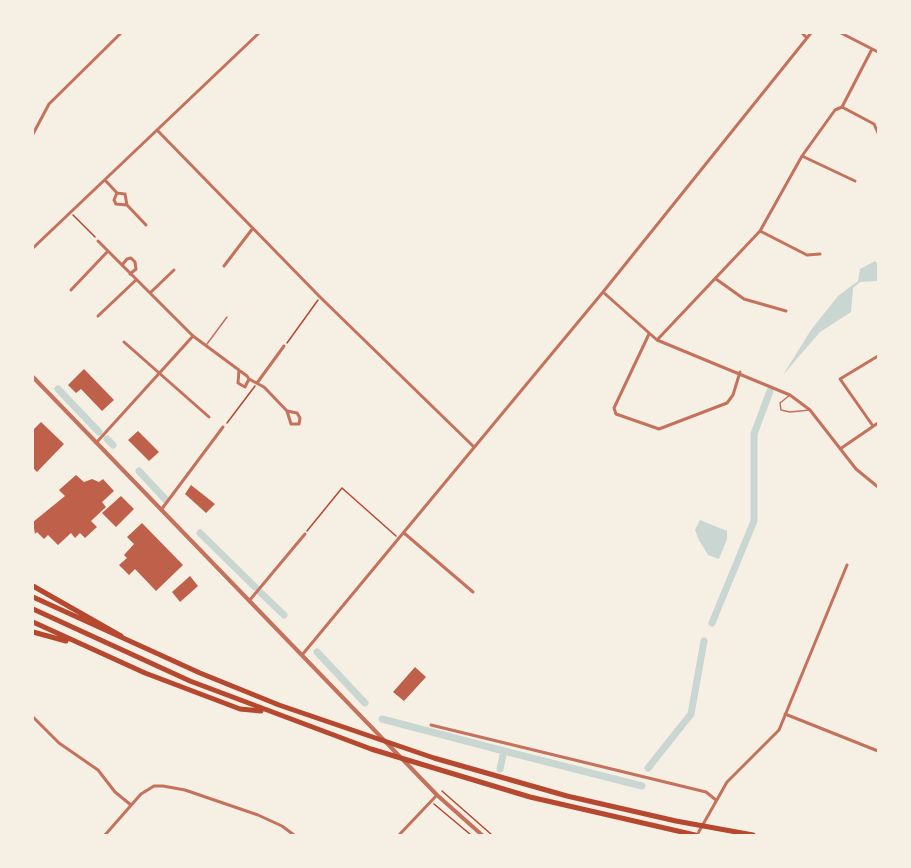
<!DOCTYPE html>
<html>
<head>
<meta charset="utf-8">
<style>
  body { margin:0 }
  #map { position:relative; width:911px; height:868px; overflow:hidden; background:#f6efe4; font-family:"Fira Sans Condensed",sans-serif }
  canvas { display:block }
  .frame { position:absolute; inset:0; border:34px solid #f6efe4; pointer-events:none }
</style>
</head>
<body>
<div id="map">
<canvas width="911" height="868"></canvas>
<div class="frame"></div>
</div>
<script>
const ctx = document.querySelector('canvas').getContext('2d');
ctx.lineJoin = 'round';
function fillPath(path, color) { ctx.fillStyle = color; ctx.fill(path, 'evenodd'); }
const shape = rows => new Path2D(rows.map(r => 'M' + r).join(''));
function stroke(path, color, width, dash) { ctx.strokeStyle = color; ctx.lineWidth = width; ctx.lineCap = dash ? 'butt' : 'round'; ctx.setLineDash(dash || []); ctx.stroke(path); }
fillPath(shape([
  [875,261,878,264,878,281,860,282,853,288,851,312,820,332,783,375,811,330,838,296,858,281,860,269],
  [700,520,727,531,727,539,719,559,708,555,699,540,695,530]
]), '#c9d6d2');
stroke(shape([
  [58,389,99,432],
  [107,439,113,445],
  [139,471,166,500],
  [200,533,255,587],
  [261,593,284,615],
  [712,623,754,521,754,434,770,391],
  [317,652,365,703],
  [382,719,504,751],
  [648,768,691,714,704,641],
  [500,769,504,751,642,786]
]), '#c9d6d2', 7);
fillPath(shape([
  [84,369,114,400,102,411,81,389,76,393,68,385],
  [41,422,64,444,37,472,33,468,33,430],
  [138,431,159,452,149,461,128,440],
  [76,475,84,482,92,479,99,482,103,479,114,491,102,502,106,507,91,521,97,527,85,538,80,533,75,538,71,533,58,545,48,535,44,539,37,532,35,534,33,522,65,496,59,490],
  [191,485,215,504,206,513,185,494],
  [121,496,134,509,116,527,102,513],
  [142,523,183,565,156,591,135,569,129,575,119,565,127,558,124,555,134,544,127,537],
  [190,576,198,586,180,602,172,592],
  [415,667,426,677,404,701,393,692]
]), '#bf614a');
stroke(shape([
  [73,215,95,237],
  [287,343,318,300],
  [227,423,255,386],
  [307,531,342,488,396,536],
  [442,791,492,835],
  [434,804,471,835]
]), '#b5482f', 1.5);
stroke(shape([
  [207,344,227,317],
  [790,395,780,403,781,410,790,412,810,410]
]), '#c5725c', 1.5);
stroke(shape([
  [802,33,807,38],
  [841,33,878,52],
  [842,107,874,124,878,133],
  [157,130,320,297,474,447],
  [33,134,49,104,121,33],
  [105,180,117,193,114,200,116,204,127,205,125,194,117,193],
  [855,181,802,156,835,110,842,107,872,49],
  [127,205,146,225],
  [760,231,807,255,820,254],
  [98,241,193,336,247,376,249,379,245,387,238,383,239,370],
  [33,248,259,33],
  [122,265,127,259,131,258,135,262,136,269,130,274],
  [224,266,253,228],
  [716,279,744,299,786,311],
  [71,290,108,251],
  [603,292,657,340,790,395,810,410,856,469,878,487],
  [150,293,174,270],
  [98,316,136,280],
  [649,334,614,408,616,414,659,429,727,403,733,395,740,372],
  [657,340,760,231,802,156],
  [124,342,209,417],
  [249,379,264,387,287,411,291,424,299,424,300,418,297,413,287,411],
  [257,383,284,346],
  [873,426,840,379,878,356],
  [96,443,193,336],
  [840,449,878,423],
  [161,510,223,427],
  [404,533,473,592],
  [249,601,305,534],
  [302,655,603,292,811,33],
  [785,714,878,751],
  [33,717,59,743,98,770,115,792,131,805],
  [431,725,706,792,716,800],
  [105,835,141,794,154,786,163,786,185,790,258,815,282,826,294,835],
  [399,835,437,795],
  [697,835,727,782,779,730,847,565]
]), '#c5725c', 3);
stroke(shape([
  [33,377,437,795,482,835]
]), '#c5725c', 4);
stroke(shape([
  [33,586,121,636],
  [33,597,200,673,279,705,434,758,567,796,676,821,753,835],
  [33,609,190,681,371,749,530,797,695,835],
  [33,622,145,673,240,709,261,711],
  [33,632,66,641]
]), '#b5482f', 5);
</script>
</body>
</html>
